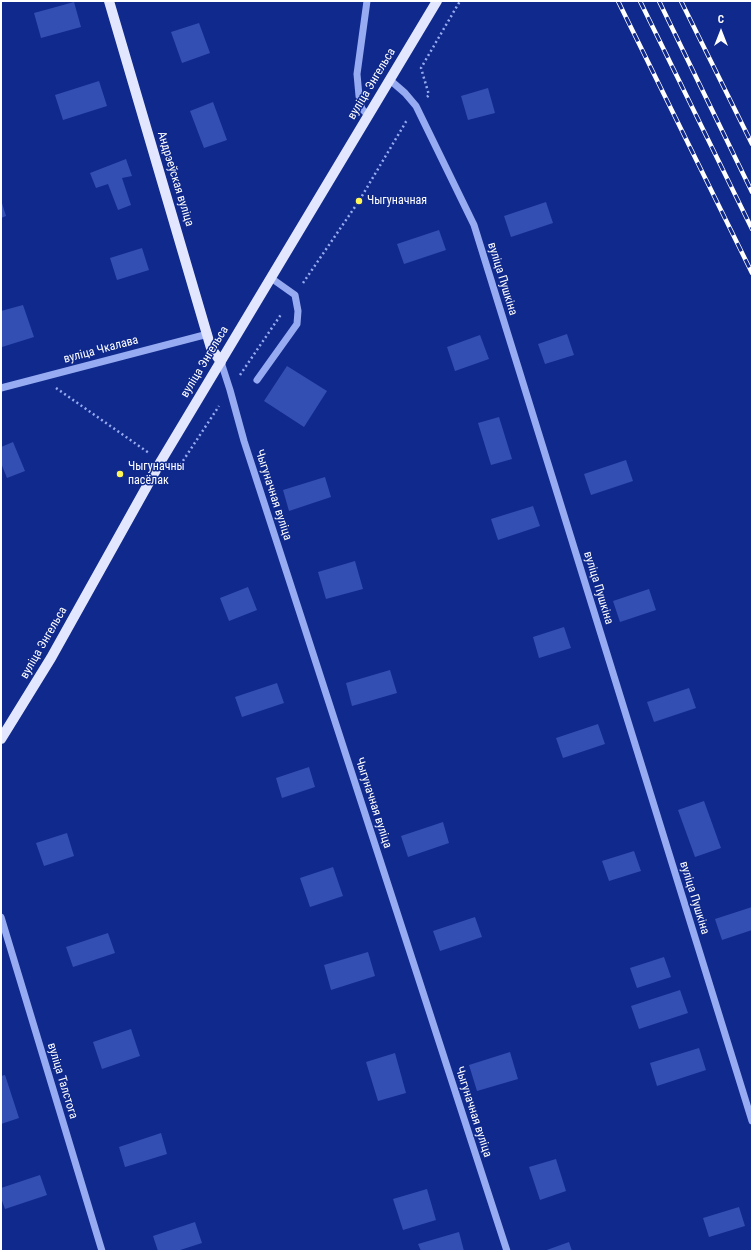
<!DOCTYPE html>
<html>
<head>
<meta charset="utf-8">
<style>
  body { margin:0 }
  #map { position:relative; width:753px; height:1252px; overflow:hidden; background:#10298c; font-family:"Roboto Condensed",sans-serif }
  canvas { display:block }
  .frame { position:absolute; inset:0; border:2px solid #fff; pointer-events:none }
  .north { position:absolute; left:701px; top:12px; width:40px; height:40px; -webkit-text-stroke:3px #10298c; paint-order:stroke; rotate:0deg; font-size:11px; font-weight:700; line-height:16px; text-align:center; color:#fff }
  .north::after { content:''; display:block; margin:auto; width:14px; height:18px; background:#fff; clip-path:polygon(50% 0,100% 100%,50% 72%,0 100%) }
</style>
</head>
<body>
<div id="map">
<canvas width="753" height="1252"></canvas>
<div class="frame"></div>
<div class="north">С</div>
</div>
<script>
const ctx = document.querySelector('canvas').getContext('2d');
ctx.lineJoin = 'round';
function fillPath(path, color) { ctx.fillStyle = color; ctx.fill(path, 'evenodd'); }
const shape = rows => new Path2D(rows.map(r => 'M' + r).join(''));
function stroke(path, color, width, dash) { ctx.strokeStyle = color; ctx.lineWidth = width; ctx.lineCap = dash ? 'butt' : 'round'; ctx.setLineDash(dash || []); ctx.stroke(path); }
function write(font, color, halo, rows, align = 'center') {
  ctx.font = font + ' "Roboto Condensed",sans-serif'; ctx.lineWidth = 3; ctx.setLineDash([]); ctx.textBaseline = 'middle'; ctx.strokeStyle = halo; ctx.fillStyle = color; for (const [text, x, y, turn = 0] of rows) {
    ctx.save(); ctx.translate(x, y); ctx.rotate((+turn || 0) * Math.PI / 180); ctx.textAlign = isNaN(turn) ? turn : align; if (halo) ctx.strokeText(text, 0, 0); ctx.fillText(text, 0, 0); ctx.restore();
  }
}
fillPath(shape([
  [74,2,81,27,41,38,34,13],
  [199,23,210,53,182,63,171,32],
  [99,81,107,106,63,120,55,95],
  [488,88,495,113,468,120,461,96],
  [213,102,227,140,204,148,190,111],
  [126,159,132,176,122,178,131,205,118,210,108,184,96,188,90,173],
  [1,200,6,216,1,218],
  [546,202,553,223,511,237,504,216],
  [439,230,446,250,404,264,397,244],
  [142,248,149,270,117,280,110,258],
  [23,305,34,337,2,347,1,311],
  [567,334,574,355,545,364,538,344],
  [480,335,489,359,455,371,447,347],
  [287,366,327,391,304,427,264,401],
  [499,417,512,459,491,465,478,423],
  [13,442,25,471,7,478,1,463,1,447],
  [626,460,633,481,591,495,584,474],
  [325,477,331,497,289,511,283,490],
  [533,506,540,526,498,540,491,519],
  [355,561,363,589,326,599,318,572],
  [248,587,257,610,229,621,220,598],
  [649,589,656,610,620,622,613,601],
  [564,627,571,648,539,658,533,637],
  [390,670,397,693,352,706,346,683],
  [277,683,284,703,242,717,235,697],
  [689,688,696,708,654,722,647,702],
  [598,724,605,744,563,758,556,738],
  [309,767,315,787,282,798,276,778],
  [704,801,721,848,695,857,678,810],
  [443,822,449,843,408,857,401,836],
  [67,833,74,856,44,866,36,843],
  [634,851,641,871,609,881,602,861],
  [333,867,343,896,310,907,300,878],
  [752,907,752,930,722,940,715,919],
  [475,917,482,937,440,951,433,931],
  [108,933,115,953,73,967,66,947],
  [368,952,375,976,331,990,324,965],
  [664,957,671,977,637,988,630,968],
  [680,990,688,1013,639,1029,631,1006],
  [131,1029,140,1056,102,1069,93,1042],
  [699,1048,706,1070,657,1086,650,1063],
  [510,1052,518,1079,477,1091,469,1065],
  [395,1053,406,1093,378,1101,366,1062],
  [5,1075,19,1118,1,1124,1,1076],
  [161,1133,167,1154,125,1167,119,1147],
  [556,1159,566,1191,540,1200,529,1167],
  [40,1175,47,1195,5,1209,1,1198,1,1188],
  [427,1189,436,1220,403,1230,393,1199],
  [739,1207,745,1226,709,1237,703,1218],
  [195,1222,202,1243,177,1251,158,1251,153,1236],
  [459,1232,464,1251,421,1251,418,1244],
  [569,1242,572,1251,544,1251]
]), '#344fb4');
stroke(shape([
  [427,97,429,95,421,68,460,1],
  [303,283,359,201,407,120],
  [240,375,282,313],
  [56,388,149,453],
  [173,469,177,470,219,406]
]), '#97abf2', 2.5, [2, 3]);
stroke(shape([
  [367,1,357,74,359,96,362,109,369,116],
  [390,80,405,93,416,106,474,225,752,1121],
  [221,362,230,390,244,441,507,1251],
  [257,380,297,324,298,311,295,295,271,278],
  [1,388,208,334],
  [1,917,102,1251]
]), '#97abf2', 7);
stroke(shape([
  [109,1,211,348,221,362],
  [1,739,51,658,161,461,437,1]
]), '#e2e7ff', 10);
const rail = shape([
  [618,1,752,273],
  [640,1,752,229],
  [659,1,752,192],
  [681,1,752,144]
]);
stroke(rail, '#fff', 4.5);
stroke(rail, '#10298c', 3, [9]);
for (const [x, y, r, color] of [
  [359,201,4,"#fff658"],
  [120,474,4,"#fff658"]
]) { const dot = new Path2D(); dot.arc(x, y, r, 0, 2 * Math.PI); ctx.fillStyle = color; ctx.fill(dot); stroke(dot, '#10298c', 1.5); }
write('12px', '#fff', '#10298c', [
  ["вуліца Энгельса",372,84,-59],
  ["Андрэеўская вуліца",175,179,73],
  ["вуліца Пушкіна",502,279,73],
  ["вуліца Чкалава",101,350,-15],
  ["вуліца Энгельса",205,362,-59],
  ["Чыгуначная вуліца",273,495,72],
  ["вуліца Пушкіна",598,588,73],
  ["вуліца Энгельса",44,643,-60],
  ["Чыгуначная вуліца",373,803,72],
  ["вуліца Пушкіна",694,898,73],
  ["вуліца Талстога",62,1081,73],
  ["Чыгуначная вуліца",473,1112,72]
]);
write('12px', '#fff', '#10298c', [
  ["Чыгуначная",367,201],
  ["Чыгуначны",128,467],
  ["пасёлак",128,481]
], 'left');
</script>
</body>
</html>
